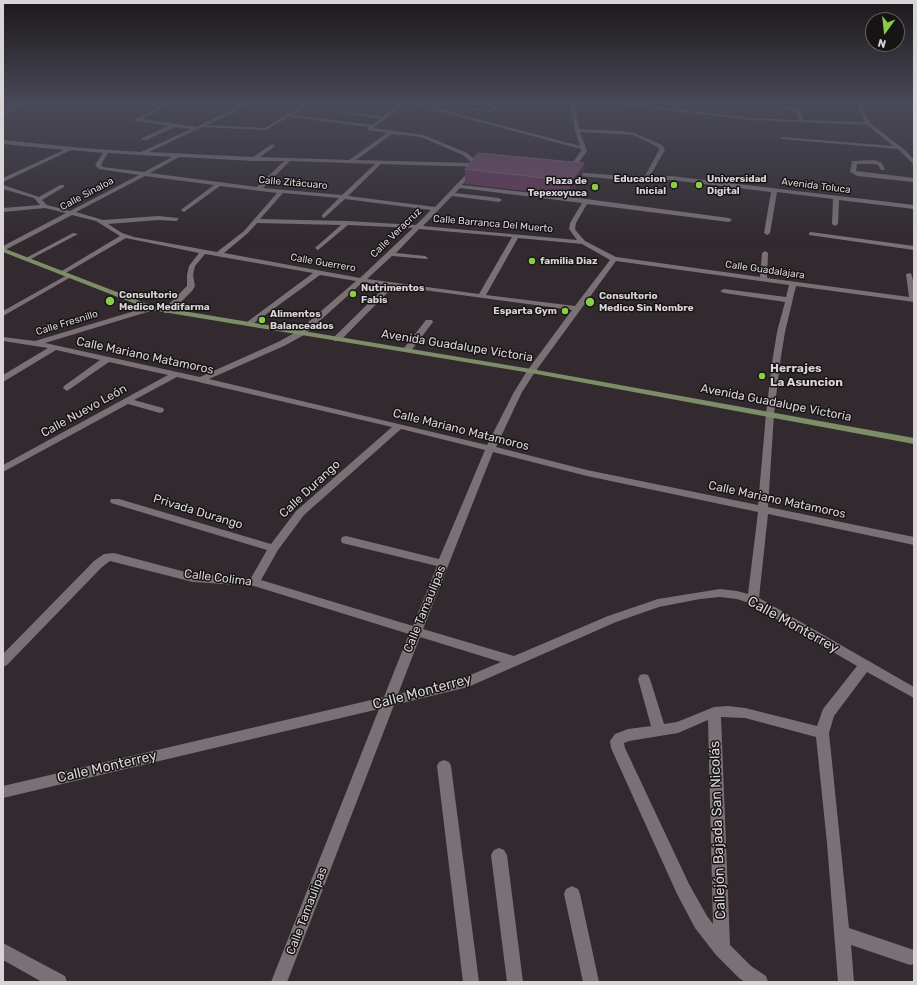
<!DOCTYPE html>
<html>
<head>
<meta charset="utf-8">
<style>
  body { margin:0 }
  #map { position:relative; width:917px; height:985px; overflow:hidden; background:#322a2f; font-family:Rubik,sans-serif }
  canvas { display:block }
  .frame { position:absolute; inset:0; border:4px solid #d9d4d7; pointer-events:none }
  .north { position:absolute; left:865px; top:12px; width:40px; height:40px; box-sizing:border-box; background:#171416; border:1px solid #656163; border-radius:50%; rotate:195deg; font-size:11px; font-weight:700; line-height:16px; text-align:center; color:#d9d4d7 }
  .north::after { content:''; display:block; margin:auto; width:14px; height:18px; background:#8ace47; clip-path:polygon(50% 0,100% 100%,50% 72%,0 100%) }
</style>
</head>
<body>
<div id="map">
<canvas width="917" height="985"></canvas>
<div class="frame"></div>
<div class="north">N</div>
</div>
<script>
const ctx = document.querySelector('canvas').getContext('2d');
ctx.lineJoin = 'round';
const shape = rows => new Path2D(rows.map(r => 'M' + r).join(''));
function fillPath(path, color) { ctx.fillStyle = color; ctx.fill(path, 'evenodd'); }
function stroke(path, color, width, dash) { ctx.strokeStyle = color; ctx.lineWidth = width; ctx.lineCap = dash ? 'butt' : 'round'; ctx.setLineDash(dash || []); ctx.stroke(path); }
function write(font, color, halo, rows, align = 'center') {
  ctx.font = font + ' Rubik,sans-serif'; ctx.lineWidth = 3; ctx.setLineDash([]); ctx.textBaseline = 'middle'; ctx.strokeStyle = halo; ctx.fillStyle = color; for (const [text, x, y, turn = 0] of rows) {
    ctx.save(); ctx.translate(x, y); ctx.rotate((+turn || 0) * Math.PI / 180); ctx.textAlign = isNaN(turn) ? turn : align; if (halo) ctx.strokeText(text, 0, 0); ctx.fillText(text, 0, 0); ctx.restore();
  }
}
fillPath(shape([
  [25,103,32,103,3,114,3,111,25,103],
  [136,103,164,105,174,103,142,119,196,127,245,103,252,103,207,125,265,128,305,103,311,103,293,115,372,125,380,119,335,112,337,111,383,116,402,103,407,103,373,128,424,135,467,153,478,163,485,165,482,167,381,164,348,196,435,207,474,166,477,168,462,185,586,199,729,218,732,220,729,222,587,204,576,223,575,229,577,232,585,241,616,257,760,277,762,253,765,251,768,253,767,278,909,297,906,274,911,273,914,284,914,302,796,286,785,332,780,363,774,414,768,507,914,537,914,545,768,514,759,598,914,687,914,698,867,672,834,716,829,733,849,928,914,950,914,964,910,965,851,945,854,982,838,982,827,843,816,737,745,718,721,717,730,945,751,966,766,976,768,982,745,982,739,978,716,955,695,928,677,894,611,748,610,741,615,734,628,729,651,726,638,679,640,675,644,674,648,675,650,679,664,724,677,722,714,707,728,706,745,708,817,726,823,709,857,666,749,603,737,599,720,597,700,599,659,607,616,622,468,687,394,705,287,982,271,982,379,709,3,798,3,786,384,697,409,634,254,586,193,582,110,561,102,567,7,665,3,667,3,654,94,561,104,554,114,553,193,574,251,578,267,550,111,503,110,501,111,499,119,499,271,544,296,511,392,427,177,377,134,400,163,408,164,410,163,412,160,413,128,404,3,472,3,465,168,375,109,362,67,391,63,388,64,386,100,360,56,350,3,382,3,375,48,348,3,341,3,337,35,341,151,306,154,306,154,310,45,343,200,377,278,342,298,331,356,281,320,275,250,326,247,326,247,322,313,273,205,254,195,266,193,275,195,286,192,291,170,313,164,313,164,309,187,286,187,275,189,266,199,253,126,238,64,274,60,274,60,272,120,236,96,221,72,215,3,251,3,246,66,213,45,208,3,212,3,208,40,205,34,198,3,189,3,185,39,197,60,185,64,185,64,187,42,200,47,205,70,211,139,175,99,169,95,165,103,153,71,150,3,182,3,178,64,150,3,144,3,140,82,148,141,152,191,129,175,127,146,140,142,140,142,138,169,126,135,121,135,119,160,107,136,103],
  [289,117,369,127,367,130,387,133,349,160,260,157,274,147,275,146,272,144,253,157,149,152,202,127,266,130,289,117],
  [392,134,421,137,463,155,472,163,356,160,392,134],
  [108,153,172,157,144,172,103,167,101,165,108,153],
  [179,157,254,161,284,161,257,187,150,173,179,157],
  [290,161,375,164,342,195,263,188,290,161],
  [145,176,214,185,182,209,181,210,184,212,220,186,277,193,244,231,217,252,134,237,122,233,108,224,158,220,176,221,178,220,178,218,158,216,103,220,76,212,145,176],
  [460,188,582,203,570,223,569,229,577,240,423,226,452,196,499,202,502,200,499,198,455,193,460,188],
  [283,193,339,198,322,215,322,217,324,218,345,199,431,210,416,225,347,221,260,219,283,193],
  [257,223,341,225,316,247,315,248,318,250,348,225,413,228,360,278,224,253,248,233,257,223],
  [419,229,512,237,479,294,367,279,392,256,427,259,428,258,425,256,396,253,419,229],
  [518,238,582,244,610,260,575,306,486,295,518,238],
  [616,261,789,285,786,297,724,289,720,291,724,293,785,302,777,332,772,363,766,414,758,505,587,470,496,447,522,392,535,372,616,261],
  [363,282,386,286,334,337,334,341,340,341,394,286,572,310,527,371,514,392,487,445,209,379,284,346,304,335,363,282],
  [401,429,485,450,439,559,346,536,342,537,341,540,342,543,346,544,437,566,413,626,261,580,278,550,304,515,401,429],
  [493,452,587,476,758,512,748,594,737,591,720,589,658,599,608,616,514,656,423,629,493,452],
  [420,637,501,662,461,679,398,694,420,637],
  [708,720,713,924,707,916,689,884,625,748,624,743,629,741,678,733,708,720],
  [408,103,417,103,580,146,575,130,570,103,574,103,579,129,623,131,634,133,662,145,665,150,650,176,671,176,914,205,914,209,839,200,838,224,835,226,832,224,833,199,777,192,770,233,767,235,764,233,771,192,671,180,612,179,568,175,565,173,581,151,581,149,408,103],
  [580,132,633,135,658,147,659,150,645,176,612,175,572,172,587,151,580,132],
  [499,103,504,103,492,112,444,107,446,106,491,110,499,103],
  [605,103,623,103,753,118,799,120,795,111,778,107,780,105,799,109,804,120,865,122,859,110,858,103,862,103,863,110,870,123,905,150,914,160,914,165,898,149,782,139,780,138,782,137,893,146,867,125,753,120,605,103],
  [874,160,882,163,885,170,881,170,878,165,874,164,857,164,856,171,914,178,914,182,857,176,850,172,852,161,874,160],
  [811,232,914,246,914,250,809,235,809,233,811,232],
  [73,233,78,234,29,260,24,259,73,233],
  [69,274,71,275,71,277,3,316,3,311,69,274],
  [426,320,432,320,433,322,410,352,404,352,404,348,426,320],
  [444,760,449,762,451,766,479,982,463,982,437,766,439,762,444,760],
  [499,848,504,850,507,855,523,982,507,982,491,855,494,850,499,848],
  [572,886,578,889,580,894,599,982,583,982,564,894,566,889,572,886],
  [3,943,65,976,67,982,42,982,3,960,3,943]
]), '#7a7177');
fillPath(shape([
  [3,248,153,306,531,369,914,438,914,444,531,373,151,310,3,252,3,248]
]), '#7b8e68');
fillPath(shape([
  [584,163,582,178,570,196,465,184,465,169]
]), '#653a59');
fillPath(shape([
  [584,163,582,178,570,196,571,181]
]), '#4b2c42');
const building = shape([
  [478,153,584,163,571,181,465,169,478,153]
]);
fillPath(building, '#714a66');
stroke(building, '#826078', 1);
const sky = ctx.createLinearGradient(0, 0, 0, 241);
sky.addColorStop(0, '#1c171a');
sky.addColorStop(0.43, '#494a58');
sky.addColorStop(1, '#494a5800');
ctx.fillStyle = sky;
ctx.fillRect(0, 0, 917, 241);
for (const [x, y, r, color] of [
  [674,185,4,"#8ace47"],
  [699,185,4,"#8ace47"],
  [595,187,4,"#8ace47"],
  [532,261,4,"#8ace47"],
  [353,294,4,"#8ace47"],
  [110,301,5,"#8ace47"],
  [590,302,5,"#8ace47"],
  [565,311,4,"#8ace47"],
  [262,320,4,"#8ace47"],
  [762,376,4,"#8ace47"]
]) { const dot = new Path2D(); dot.arc(x, y, r, 0, 2 * Math.PI); ctx.fillStyle = color; ctx.fill(dot); stroke(dot, '#171416', 1.5); }
write('bold 10px', '#d9d4d7', '#171416', [
  ["Educacion",666,179,"right"],
  ["Inicial",666,191,"right"],
  ["Universidad",707,179],
  ["Digital",707,191],
  ["Plaza de",587,181,"right"],
  ["Tepexoyuca",587,193,"right"],
  ["familia Diaz",540,261],
  ["Nutrimentos",361,288],
  ["Fabis",361,300],
  ["Consultorio",119,295],
  ["Medico Medifarma",119,307],
  ["Consultorio",599,296],
  ["Medico Sin Nombre",599,308],
  ["Esparta Gym",557,311,"right"],
  ["Alimentos",270,314],
  ["Balanceados",270,326]
], 'left');
write('10px', '#d9d4d7', '#171416', [
  ["Calle Zitácuaro",293,183,5],
  ["Avenida Toluca",816,186,7],
  ["Calle Sinaloa",87,194,-28],
  ["Calle Barranca Del Muerto",493,224,5],
  ["Calle Veracruz",396,233,-44],
  ["Calle Guerrero",323,263,10],
  ["Calle Guadalajara",765,270,8],
  ["Calle Fresnillo",67,323,-17]
]);
write('12px', '#d9d4d7', '#171416', [
  ["Avenida Guadalupe Victoria",457,346,9],
  ["Calle Mariano Matamoros",145,356,12],
  ["Avenida Guadalupe Victoria",776,403,11],
  ["Calle Nuevo León",84,411,-29],
  ["Calle Mariano Matamoros",461,430,14],
  ["Calle Durango",310,489,-43],
  ["Calle Mariano Matamoros",777,500,12],
  ["Privada Durango",198,512,17],
  ["Calle Colima",218,578,7],
  ["Calle Tamaulipas",425,609,-68],
  ["Calle Tamaulipas",307,911,-69]
]);
write('bold 12px', '#d9d4d7', '#171416', [
  ["Herrajes",770,369],
  ["La Asuncion",770,383]
], 'left');
write('14px', '#d9d4d7', '#171416', [
  ["Calle Monterrey",793,625,29],
  ["Calle Monterrey",422,692,-15],
  ["Calle Monterrey",107,767,-13],
  ["Callejón Bajada San Nicolás",718,830,-92]
]);
</script>
</body>
</html>
